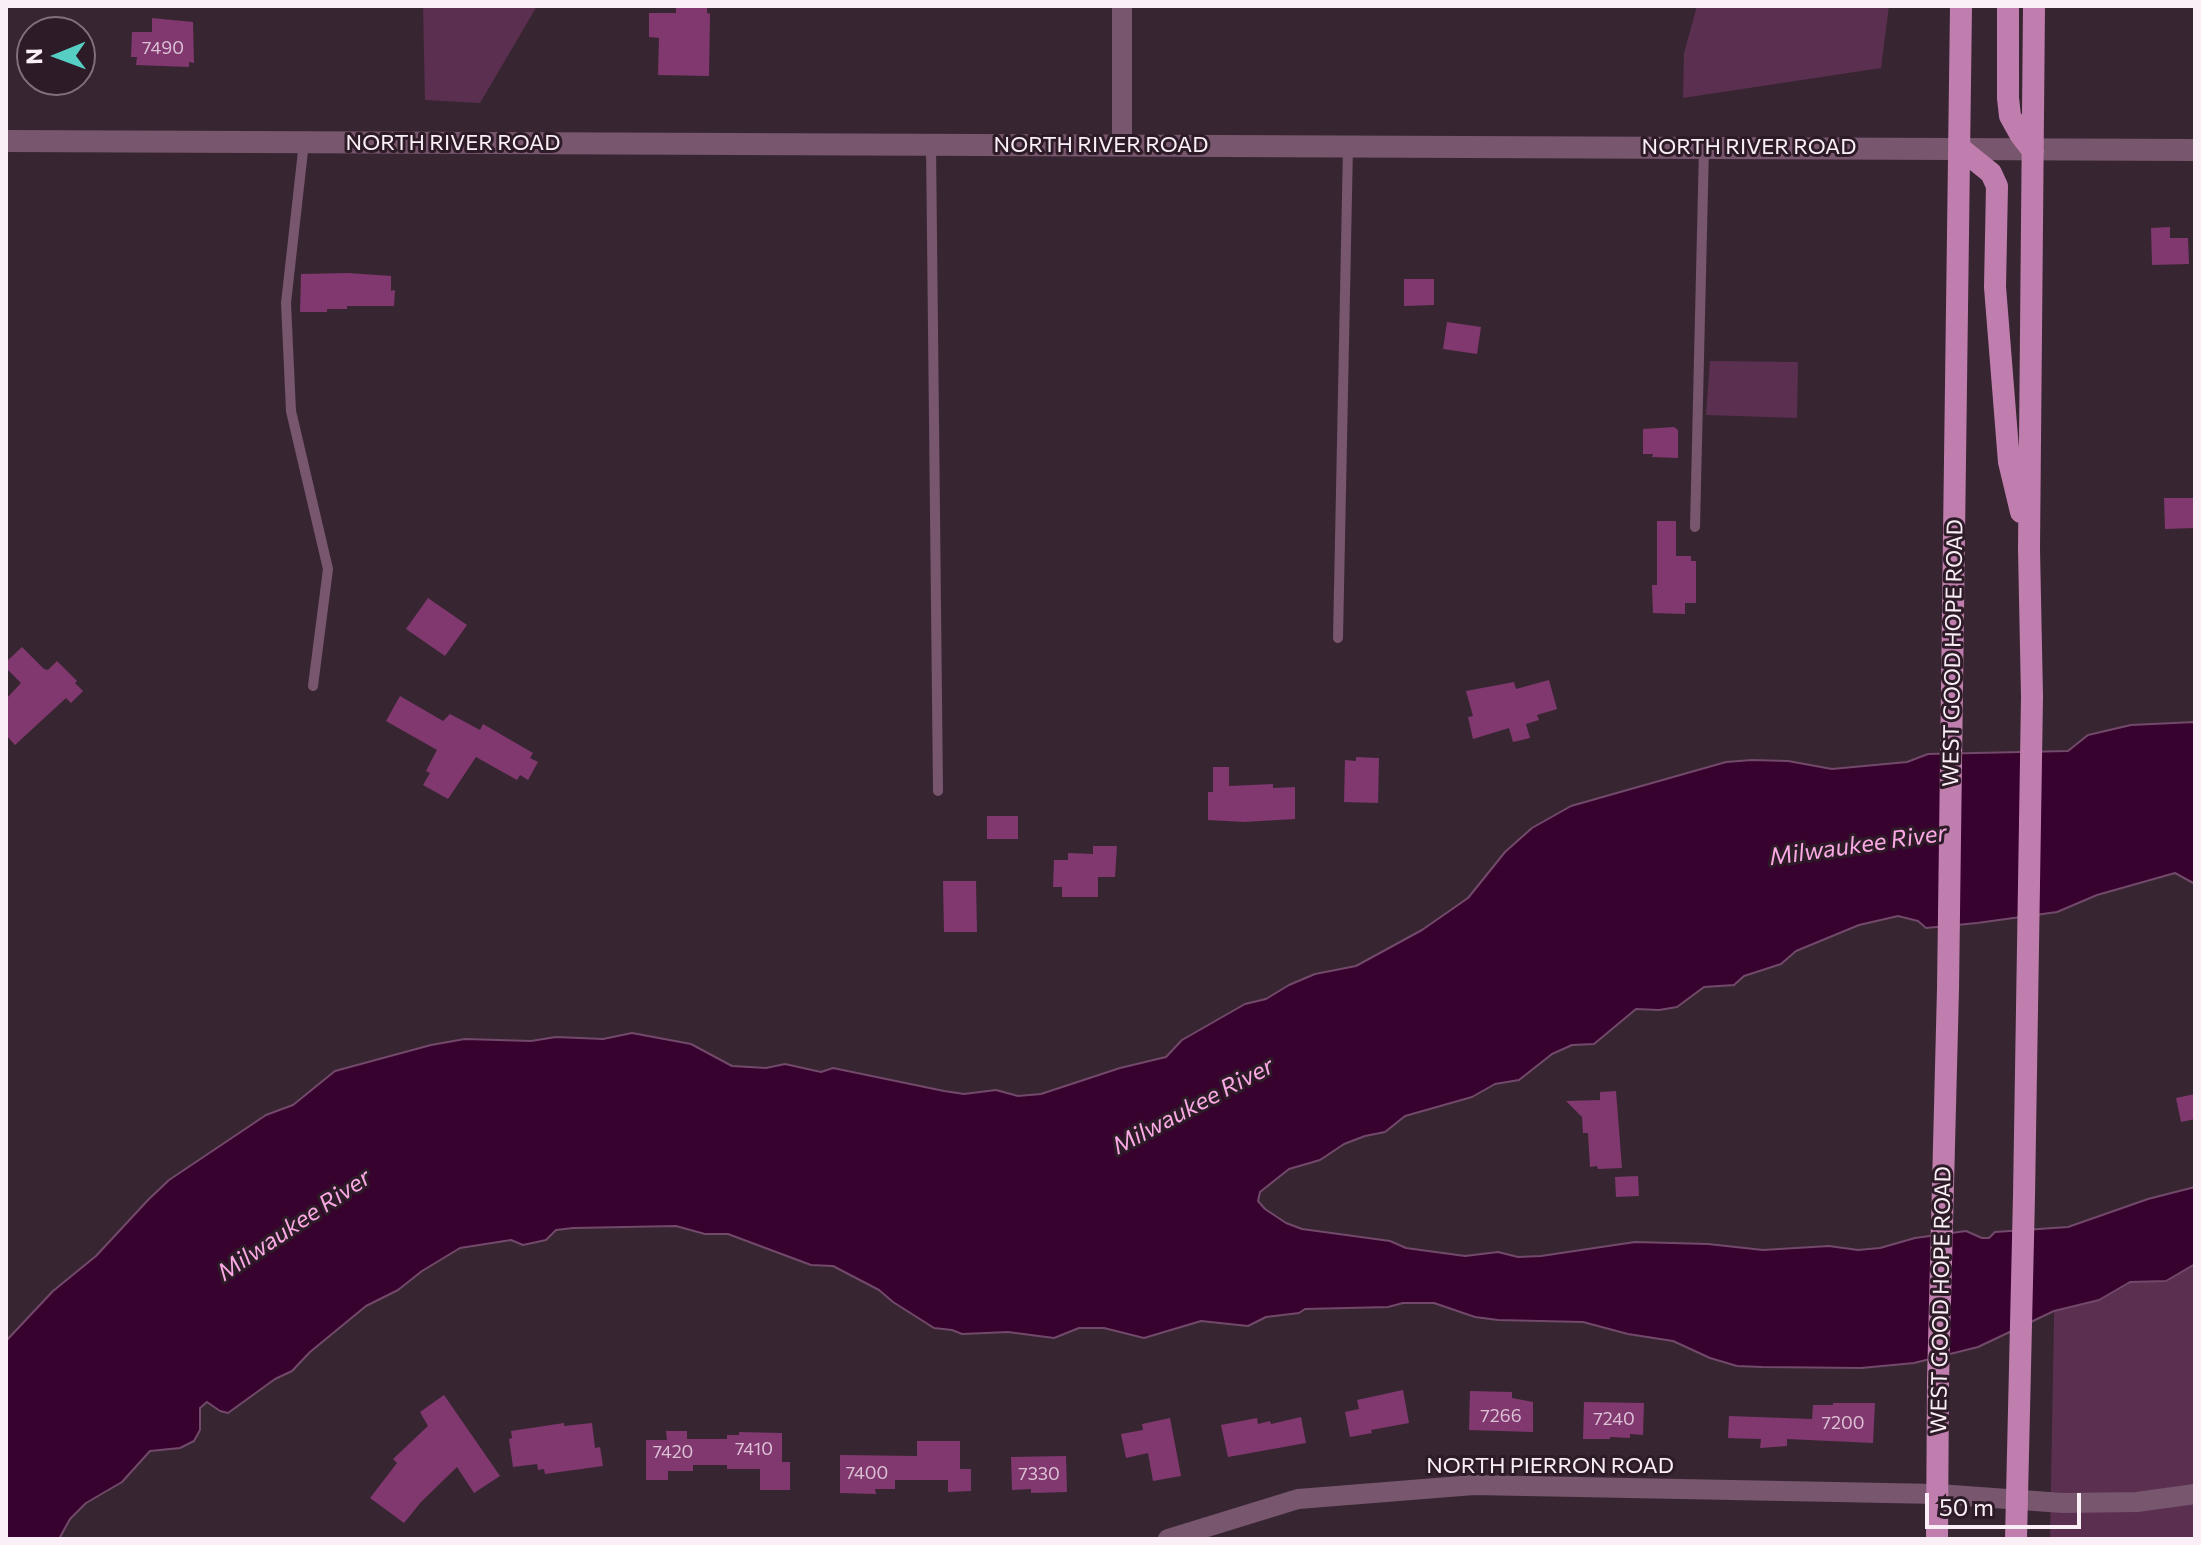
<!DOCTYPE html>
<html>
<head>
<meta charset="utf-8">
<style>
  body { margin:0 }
  #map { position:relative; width:2201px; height:1545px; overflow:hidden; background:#372632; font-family:Commissioner,sans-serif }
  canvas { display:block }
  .frame { position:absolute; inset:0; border:8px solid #fbeff7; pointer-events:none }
  .north { position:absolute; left:16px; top:16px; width:80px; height:80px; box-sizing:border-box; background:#2d1c28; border:2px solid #7f707b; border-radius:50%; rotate:269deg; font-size:22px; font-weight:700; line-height:32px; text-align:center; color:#fbeff7 }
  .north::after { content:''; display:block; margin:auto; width:28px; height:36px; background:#56cec3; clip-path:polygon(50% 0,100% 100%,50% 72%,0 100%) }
  .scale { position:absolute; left:1925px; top:1493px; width:156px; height:36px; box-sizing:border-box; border:4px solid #fbeff7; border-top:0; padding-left:10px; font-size:24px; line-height:28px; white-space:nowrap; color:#fbeff7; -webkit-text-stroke:6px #2d1c28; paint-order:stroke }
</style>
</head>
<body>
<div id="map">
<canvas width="2201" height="1545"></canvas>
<div class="frame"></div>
<div class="north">N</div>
<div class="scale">50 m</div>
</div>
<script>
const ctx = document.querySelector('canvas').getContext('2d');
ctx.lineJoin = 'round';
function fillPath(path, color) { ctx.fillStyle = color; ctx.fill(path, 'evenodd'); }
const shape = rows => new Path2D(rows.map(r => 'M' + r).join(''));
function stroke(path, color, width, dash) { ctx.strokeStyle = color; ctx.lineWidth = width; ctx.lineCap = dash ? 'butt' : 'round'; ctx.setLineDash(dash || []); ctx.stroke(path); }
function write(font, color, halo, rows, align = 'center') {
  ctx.font = font + ' Commissioner,sans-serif'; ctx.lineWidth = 6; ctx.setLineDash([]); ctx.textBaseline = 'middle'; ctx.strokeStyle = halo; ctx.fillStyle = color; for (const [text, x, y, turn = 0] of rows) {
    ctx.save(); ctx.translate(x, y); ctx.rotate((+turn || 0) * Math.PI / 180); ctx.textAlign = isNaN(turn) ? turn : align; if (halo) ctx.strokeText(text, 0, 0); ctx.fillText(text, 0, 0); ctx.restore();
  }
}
fillPath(shape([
  [423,6,537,6,480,103,425,100],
  [1697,6,1889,6,1881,68,1683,98,1684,53],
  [1710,361,1798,362,1797,418,1706,415],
  [2195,1214,2195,1539,2050,1539,2055,1263]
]), '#5b2f50');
const water = shape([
  [2195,722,2195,884,2175,873,2097,895,2057,912,1977,923,1926,928,1918,921,1898,916,1859,925,1796,951,1781,964,1744,976,1734,985,1704,987,1677,1007,1659,1010,1636,1009,1594,1044,1572,1045,1552,1054,1519,1080,1495,1084,1472,1097,1405,1116,1385,1132,1365,1136,1344,1144,1320,1160,1289,1169,1260,1192,1258,1201,1265,1209,1286,1223,1302,1229,1390,1241,1406,1248,1428,1251,1465,1256,1498,1252,1518,1257,1541,1256,1635,1242,1708,1244,1763,1250,1829,1246,1858,1250,1880,1248,1915,1238,1966,1231,1982,1238,1989,1238,1995,1232,2068,1227,2148,1199,2195,1187,2195,1264,2166,1281,2130,1282,2099,1300,2054,1311,1978,1347,1914,1363,1861,1368,1762,1367,1737,1366,1710,1358,1673,1341,1628,1334,1583,1322,1498,1320,1475,1317,1434,1303,1403,1303,1388,1307,1305,1309,1299,1313,1266,1317,1248,1326,1201,1321,1144,1338,1104,1328,1079,1328,1054,1338,1008,1332,962,1334,952,1330,934,1328,893,1302,879,1290,833,1266,811,1265,728,1234,705,1234,676,1226,573,1228,556,1230,546,1240,523,1245,511,1240,460,1248,422,1271,398,1290,366,1306,310,1352,292,1371,275,1379,228,1413,220,1411,207,1402,200,1408,200,1430,194,1441,180,1448,150,1451,122,1482,86,1503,70,1519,59,1539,6,1539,6,1341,53,1291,96,1256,148,1200,169,1180,266,1115,293,1105,335,1071,431,1045,465,1039,531,1041,556,1037,603,1039,632,1033,691,1044,732,1066,766,1068,785,1064,821,1072,833,1068,944,1091,964,1094,996,1090,1018,1096,1041,1094,1120,1068,1166,1057,1182,1040,1245,1004,1266,999,1289,985,1315,974,1356,966,1422,930,1468,898,1505,852,1532,828,1571,806,1726,762,1752,760,1788,761,1832,769,1907,762,1928,754,2068,751,2088,735,2131,725,2195,722]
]);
fillPath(water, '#37022d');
stroke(water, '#72496a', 2);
fillPath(shape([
  [676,6,707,7,707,13,710,14,709,76,658,75,659,38,649,37,649,13,676,13],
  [152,18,193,22,194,63,189,62,189,67,136,65,137,57,131,57,132,32,152,32],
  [2170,227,2170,238,2188,238,2189,264,2152,265,2151,228],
  [348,273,391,276,391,291,395,290,394,306,347,306,347,309,327,309,327,312,300,312,301,274],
  [1404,279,1434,279,1434,305,1404,306],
  [1447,322,1481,327,1477,354,1443,349],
  [1674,427,1678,430,1678,458,1652,457,1653,454,1643,454,1643,429],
  [2164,498,2195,498,2195,528,2165,529],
  [1657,521,1676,521,1676,556,1691,556,1691,561,1696,561,1696,603,1685,603,1685,614,1653,613,1652,585,1657,585],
  [428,598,467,625,445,656,406,629],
  [22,647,44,669,48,670,57,661,77,681,75,683,83,691,71,703,66,698,15,745,6,735,6,699,21,683,6,668,6,662],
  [1549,680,1557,709,1537,715,1539,720,1526,724,1530,738,1513,742,1509,728,1473,739,1468,717,1473,716,1466,691,1514,682,1516,689],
  [400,696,443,721,450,714,480,730,483,724,533,753,530,758,538,762,528,780,520,775,517,780,476,757,448,799,423,785,430,773,426,771,437,750,386,721],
  [1356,757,1379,758,1378,803,1344,802,1345,760,1356,761],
  [1213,767,1229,767,1229,786,1273,784,1273,788,1295,787,1295,819,1244,822,1208,820,1208,792,1213,792],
  [987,816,1018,816,1018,839,987,839],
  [1093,846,1117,846,1115,877,1098,877,1098,897,1062,897,1062,887,1053,887,1054,860,1068,860,1068,853,1093,854],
  [943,881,976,881,977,932,944,932],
  [1616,1091,1622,1168,1598,1169,1597,1166,1590,1167,1588,1133,1583,1133,1582,1117,1566,1101,1600,1100,1600,1092],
  [2195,1094,2195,1119,2181,1122,2176,1098],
  [1638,1176,1639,1196,1616,1197,1615,1177],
  [1403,1390,1409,1423,1371,1430,1372,1433,1350,1437,1345,1412,1359,1409,1357,1400],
  [1470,1391,1512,1392,1512,1398,1533,1402,1533,1432,1469,1430],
  [444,1395,500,1476,474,1493,457,1467,421,1502,404,1523,370,1498,397,1463,393,1459,428,1426,420,1412],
  [1584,1402,1644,1403,1643,1435,1630,1434,1630,1438,1610,1437,1610,1439,1583,1439],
  [1833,1403,1875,1403,1873,1443,1787,1439,1787,1446,1760,1448,1761,1439,1728,1438,1729,1416,1812,1419,1813,1405,1833,1405],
  [1301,1417,1306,1443,1228,1457,1221,1425,1257,1418,1258,1424,1270,1421,1271,1424],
  [1170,1418,1181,1476,1153,1481,1148,1453,1126,1458,1121,1434,1143,1430,1142,1424],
  [564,1423,564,1426,592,1423,595,1448,600,1447,603,1466,545,1474,544,1469,538,1470,537,1464,513,1467,509,1439,512,1438,511,1431],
  [666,1431,687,1431,687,1439,727,1439,727,1435,739,1435,739,1432,782,1433,782,1462,790,1462,790,1490,760,1490,760,1469,727,1469,727,1465,693,1465,693,1471,668,1471,668,1480,646,1480,646,1440,667,1440],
  [917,1441,960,1441,960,1469,971,1469,971,1491,948,1492,948,1480,895,1480,895,1489,875,1489,876,1494,840,1493,840,1455,917,1456],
  [1066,1456,1067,1492,1031,1493,1031,1489,1012,1490,1011,1457]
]), '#80386f');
stroke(shape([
  [304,142,286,303,291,411,328,569,313,686],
  [931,144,938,791],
  [1695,527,1704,147],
  [1338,638,1348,146]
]), '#77566e', 10);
stroke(shape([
  [1122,145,1122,6],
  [1168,1539,1298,1499,1474,1485,1938,1494,2063,1503,2137,1502,2195,1494]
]), '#77566e', 20);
stroke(shape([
  [6,141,2195,150]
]), '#77566e', 22);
stroke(shape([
  [2008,6,2008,98,2010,116,2020,134,2033,151],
  [1960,148,1991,173,1997,186,1995,287,2009,462,2021,512],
  [1937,1539,1938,1381,1948,989,1961,6],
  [2016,1539,2024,1196,2032,697,2029,549,2034,6]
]), '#c07eae', 22);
write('18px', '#dcc1d5', null, [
  ["7490",163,48],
  ["7266",1501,1416],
  ["7240",1614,1419],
  ["7200",1843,1423],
  ["7410",754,1449],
  ["7420",673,1452],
  ["7400",867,1473],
  ["7330",1039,1474]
]);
write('22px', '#fbeff7', '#2d1c28', [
  ["NORTH RIVER ROAD",453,143],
  ["NORTH RIVER ROAD",1101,145],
  ["NORTH RIVER ROAD",1749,147],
  ["WEST GOOD HOPE ROAD",1953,653,-89],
  ["WEST GOOD HOPE ROAD",1941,1300,-89],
  ["NORTH PIERRON ROAD",1550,1466]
]);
write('italic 24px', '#fba9e4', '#2d1c28', [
  ["Milwaukee River",1858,845,-8],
  ["Milwaukee River",1193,1106,-28],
  ["Milwaukee River",294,1225,-34]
]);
</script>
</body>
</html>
